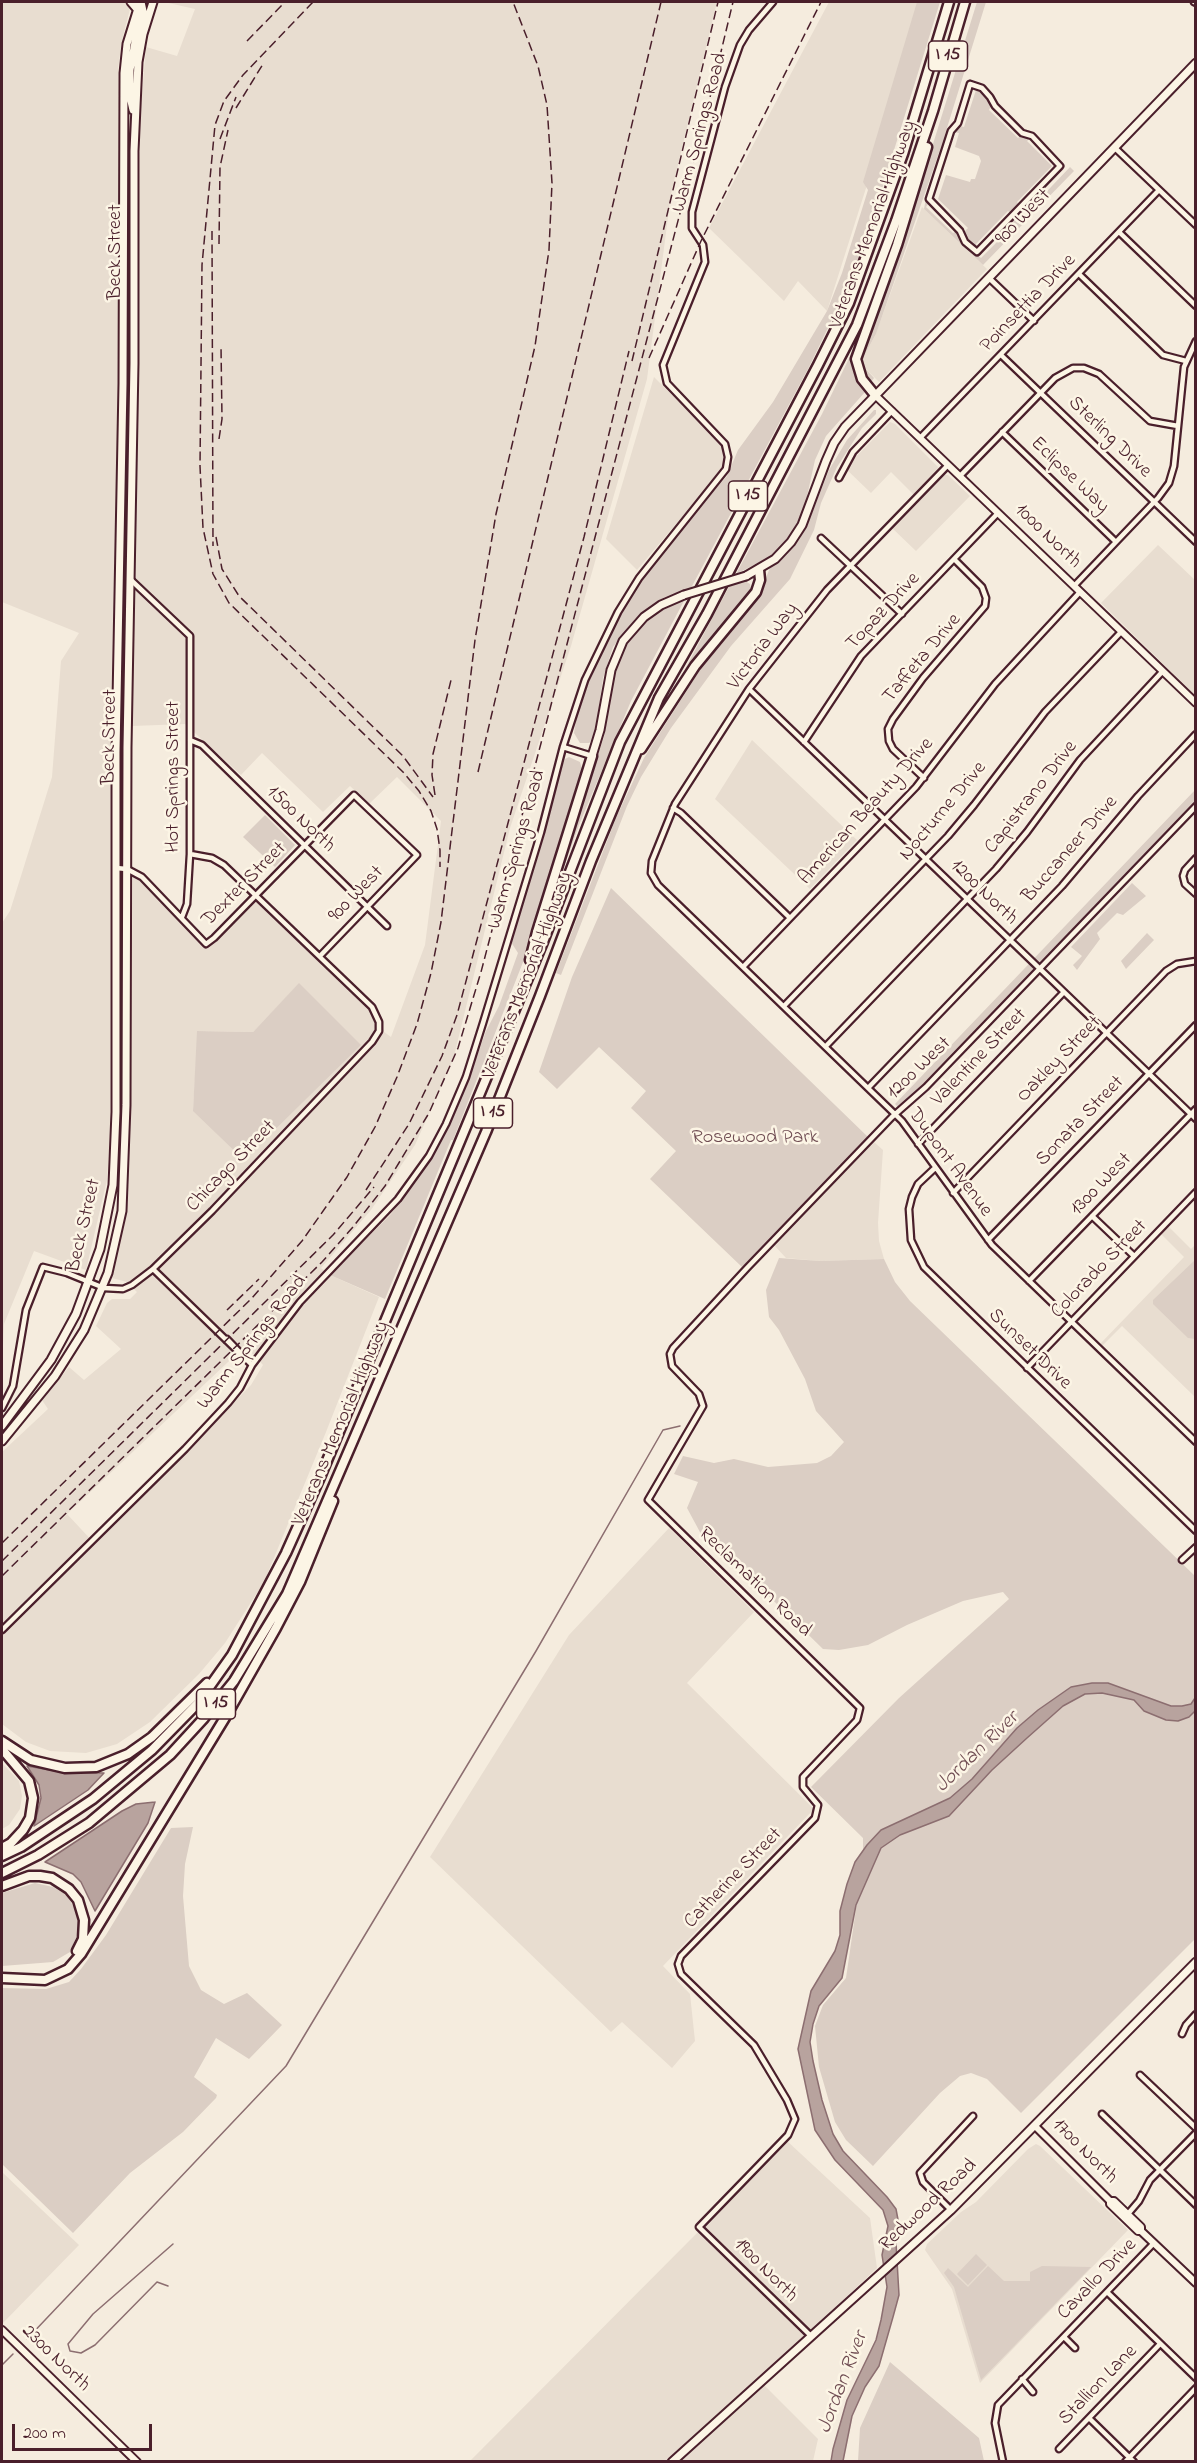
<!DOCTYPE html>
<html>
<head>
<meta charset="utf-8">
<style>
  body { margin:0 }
  #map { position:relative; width:1197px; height:2463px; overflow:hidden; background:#f5ecde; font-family:"Indie Flower",sans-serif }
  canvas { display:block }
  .frame { position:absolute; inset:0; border:3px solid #4a1f2b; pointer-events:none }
  .scale { position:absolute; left:12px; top:2424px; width:140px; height:27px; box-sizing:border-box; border:3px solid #4a1f2b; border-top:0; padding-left:8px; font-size:18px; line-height:21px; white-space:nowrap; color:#4a1f2b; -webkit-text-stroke:4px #fcf5e5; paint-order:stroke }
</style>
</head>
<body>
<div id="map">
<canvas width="1197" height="2463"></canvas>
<div class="frame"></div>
<div class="scale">200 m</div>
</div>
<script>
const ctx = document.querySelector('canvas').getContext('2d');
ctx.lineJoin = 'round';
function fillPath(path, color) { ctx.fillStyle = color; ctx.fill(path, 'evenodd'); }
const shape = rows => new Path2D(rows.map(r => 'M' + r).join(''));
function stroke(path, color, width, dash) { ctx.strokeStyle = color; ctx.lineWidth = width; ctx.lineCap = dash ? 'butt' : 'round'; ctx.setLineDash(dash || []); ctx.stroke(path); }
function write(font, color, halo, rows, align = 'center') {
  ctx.font = font + ' "Indie Flower",sans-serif'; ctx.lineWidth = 5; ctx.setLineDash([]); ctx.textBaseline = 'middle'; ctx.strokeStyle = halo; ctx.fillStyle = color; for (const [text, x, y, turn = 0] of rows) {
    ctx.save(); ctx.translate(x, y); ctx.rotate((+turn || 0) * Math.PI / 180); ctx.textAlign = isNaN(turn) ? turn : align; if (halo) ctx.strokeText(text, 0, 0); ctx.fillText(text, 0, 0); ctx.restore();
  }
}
fillPath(shape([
  [2,2,125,2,130,9,122,40,118,69,119,353,110,761,110,1135,107,1180,86,1270,34,1251,4,1324,2,1367,2,923,10,911,52,777,61,661,79,633,2,602],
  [164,2,717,2,671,194,647,379,571,646,510,828,453,1060,415,1145,371,1210,321,1268,330,1275,379,1297,326,1432,264,1582,225,1643,199,1674,150,1722,117,1744,86,1753,50,1751,26,1742,2,1724,2,1452,48,1409,42,1400,69,1367,84,1380,121,1349,96,1326,107,1303,112,1299,130,1299,137,1292,127,1282,112,1278,128,1201,133,873,209,948,257,899,370,1007,376,1026,391,1037,425,945,441,821,397,777,369,804,350,786,323,812,262,753,241,775,185,724,132,726,140,117,146,47,177,56,195,9],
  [299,984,193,1111,198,1031,253,1032],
  [245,1346,263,1365,251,1385,95,1544,67,1514],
  [829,2,925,2,827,311,798,281,784,301,709,228],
  [922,207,987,269,879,382,863,366,864,356,875,336],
  [654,377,722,445,725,466,637,570,606,539],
  [890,422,895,424,938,467,937,471,914,495,891,472,871,493,845,468],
  [943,475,948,475,970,496,916,551,892,528],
  [1158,545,1195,580,1195,695,1101,603],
  [752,740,857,840,810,889,715,799],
  [874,1142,883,1150,878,1223,879,1241,884,1259,820,1261,786,1258,774,1245],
  [1168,1226,1191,1249,1195,1245,1195,1397,1122,1326,1102,1346,1100,1344,1184,1257,1161,1234],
  [669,1528,754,1612,687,1683,814,1809,663,1966,690,1994,695,2041,672,2068,622,2022,611,2032,430,1857,569,1635],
  [2,1763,19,1781,22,1796,20,1809,9,1825,2,1829],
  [786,2140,870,2218,877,2268,759,2380,818,2439,813,2461,469,2462,700,2230],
  [1036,2144,1040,2146,1128,2230,980,2383,952,2289,925,2250,927,2244,961,2212,976,2202,1028,2149],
  [2,2172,79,2245,2,2324]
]), '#e8ddd0');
fillPath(shape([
  [917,2,940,2,872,221,844,295,808,369,691,588,665,597,652,605,635,619,613,647,603,678,595,737,589,743,580,743,574,733,578,708,600,654,634,590,681,528,727,476,738,450,773,402,827,311,842,273,868,190,863,182],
  [977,2,986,2,942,144,876,334,864,356,863,366,874,378,871,382,862,369,861,353,924,173],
  [972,87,978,89,988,97,991,106,989,110,1018,138,1022,135,1030,138,1027,141,1052,166,1017,202,1020,206,1012,214,1008,211,976,244,978,249,966,237,964,232,968,228,938,199,946,175,970,182,971,179,975,179,981,161,979,156,955,147,959,133,954,132,960,126,964,127,976,90],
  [1070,167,1074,171,1031,215,1026,210,1026,207,1029,205,1032,207],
  [926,198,928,204,926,207,953,233,957,231,962,241,981,258,1013,226,1011,222,1014,220,1022,225,983,265,924,209],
  [856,344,853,367,865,392,826,436,815,460,804,510,795,527,784,543,770,557,736,574,822,414],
  [874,410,876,410,876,414,862,428,837,467,821,503,814,530,790,579,731,646,671,728,641,777,627,806,561,975,556,973,616,818,644,758,712,651,759,594,770,568,799,540,808,523,829,470,847,440],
  [745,581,750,584,751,591,701,655,672,698,670,697,730,585],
  [685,599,631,701,579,825,561,875,558,873,604,737,615,670,620,655,634,633,646,621,659,612],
  [569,757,580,762,583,773,575,789,571,808,527,952,453,1140,451,1140,385,1299,330,1275,390,1215,406,1195,435,1151,452,1120,464,1092,486,1031,499,1006,518,953,511,942,560,771,565,759],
  [1195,790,1195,802,921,1088,913,1093,898,1107,895,1104],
  [265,815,295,845,275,867,243,837],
  [1132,883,1146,896,1123,915,1117,913,1097,933,1100,939,1077,970,1073,965,1082,956,1071,947],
  [611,888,868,1137,742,1267,650,1179,676,1151,631,1108,646,1091,599,1047,557,1089,539,1072,572,977],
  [1147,933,1154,940,1126,969,1121,961],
  [299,983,361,1045,244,1160,193,1111,197,1031,253,1032],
  [779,1258,820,1261,884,1259,895,1282,910,1301,1195,1576,1195,1939,1021,2113,987,2079,971,2073,960,2076,940,2093,873,2166,846,2140,835,2122,819,2067,815,2026,823,2005,846,1978,857,1902,863,1877,863,1838,811,1787,899,1698,1009,1599,1003,1592,963,1601,907,1625,868,1645,839,1650,823,1649,738,1566,701,1534,687,1508,698,1482,674,1474,683,1456,714,1463,734,1459,768,1467,817,1463,831,1456,844,1442,816,1411,805,1379,779,1330,769,1317,766,1290],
  [1195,1260,1195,1339,1188,1338,1153,1304,1153,1300],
  [193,1827,185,1864,183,1896,189,1966,201,1990,224,2004,247,1993,282,2025,249,2059,216,2038,194,2077,217,2095,216,2098,183,2132,130,2173,73,2233,2,2164,2,1988,46,1989,69,1982,81,1969,106,1935,171,1828],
  [35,1883,53,1887,67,1895,78,1915,78,1933,70,1952,53,1962,2,1966,2,1893],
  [976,2254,987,2265,968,2285,957,2274],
  [988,2266,1004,2281,1030,2281,1030,2272,1042,2266,1091,2267,981,2380,954,2287,944,2273,948,2268,968,2287],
  [890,2362,979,2438,984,2461,858,2461,860,2428]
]), '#dbcec4');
const water = shape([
  [1092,1683,1108,1683,1171,1706,1182,1706,1191,1704,1195,1698,1195,1711,1189,1717,1178,1721,1166,1720,1144,1711,1134,1700,1102,1693,1085,1694,1063,1706,1027,1738,992,1770,949,1816,900,1835,881,1848,856,1905,842,1978,819,2006,813,2024,810,2042,813,2061,822,2100,833,2134,843,2151,887,2197,896,2209,899,2225,896,2243,899,2295,893,2317,879,2366,865,2387,852,2416,843,2461,831,2461,833,2449,847,2400,876,2340,881,2320,887,2287,882,2255,888,2226,883,2210,835,2160,815,2130,798,2049,811,1991,835,1951,840,1935,840,1911,847,1884,855,1862,867,1845,881,1830,950,1798,972,1779,1017,1728,1038,1710,1071,1687,1092,1683],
  [27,1766,61,1772,104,1773,88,1790,34,1826,41,1798,39,1785,27,1766],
  [155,1802,148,1823,95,1911,81,1882,73,1874,45,1862,122,1811,136,1804,155,1802]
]);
fillPath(water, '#b8a39e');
stroke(water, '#8c6e70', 1.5);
stroke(shape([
  [168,2286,157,2282,95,2345,81,2353,70,2351,68,2344,93,2314,173,2244],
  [27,2339,286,2066,536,1651,663,1430,680,1426],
  [2,2365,13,2354]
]), '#8c6e70', 1.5);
const minor = shape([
  [1194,2,1196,3],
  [970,84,982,88,990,97,995,106,1022,133,1032,136,1060,166,977,252,965,242,960,231,929,199,951,131,958,123,970,84],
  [1114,147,1196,225],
  [1119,232,1196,306],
  [1079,274,1163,355,1186,361],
  [989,278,1034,321],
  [1001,355,1196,542],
  [1002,432,1116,542],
  [920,438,1159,190],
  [948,465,827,590,749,689,675,804,652,861,651,873,658,885,902,1121,992,1245,1196,1442],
  [960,476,1055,378,1073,368,1084,368,1099,374,1150,421,1178,426],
  [839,478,853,452,892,411],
  [821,538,902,614],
  [131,580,190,636,190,854,187,904,182,917],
  [1074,586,1158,498,1169,483,1174,466,1184,367,1196,341],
  [749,689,1196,1119],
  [190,740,202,745,387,926],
  [804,742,861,656,998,513],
  [563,747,592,756],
  [924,778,893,749,889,741,888,729,893,719,923,678,985,606,986,598,982,587,954,559],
  [673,808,681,813,790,918],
  [1196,858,1185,870,1183,876,1185,884,1196,894],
  [116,868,127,869,142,877,206,944,214,938,354,795,417,855,320,956],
  [743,967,916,787,995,684,1080,592],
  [784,1006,948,836,974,805,1045,712,1121,632],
  [826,1046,996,869,1027,832,1080,760,1162,672],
  [868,1088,1062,886,1138,796,1196,734],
  [918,1144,1064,992],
  [935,1168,918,1184,912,1197,909,1209,911,1240,924,1267,1196,1531],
  [953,1193,1166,971,1177,964,1196,961],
  [1092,1216,1134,1256],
  [988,1240,1196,1025],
  [153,1269,252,1365],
  [1029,1281,1196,1109],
  [227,1339,250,1363],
  [1027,1368,1196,1192],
  [2,1408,13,1386,26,1310,43,1267,67,1273,104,1288,123,1289,132,1285,153,1269,212,1211,372,1042,379,1031,379,1022,372,1007,224,865,212,858,190,854],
  [1182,1560,1196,1547],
  [2,1630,185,1449,228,1403,240,1388,252,1365,300,1302,398,1199,429,1156,446,1124,466,1077,483,1023,541,832,563,747,585,680,618,612,639,578,726,469,728,457,725,444,667,383,663,365,705,262,703,245,692,228,692,212,725,87,740,45,749,30,773,2],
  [1182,2034,1186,2025,1196,2014],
  [1140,2075,1196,2128],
  [1102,2114,1196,2205],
  [951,2210,923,2182,920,2173,973,2116],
  [1127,2215,1139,2201,1150,2180,1196,2133],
  [1107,2292,1196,2378],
  [811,2336,699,2227,788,2135,795,2119,787,2100,754,2045,681,1974,678,1964,681,1956,815,1818,818,1805,803,1787,803,1777,857,1720,860,1708,648,1500,703,1406,699,1394,672,1366,670,1354,673,1348,747,1268,892,1117,926,1087,1196,806],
  [1064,2337,1075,2348],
  [1022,2379,1033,2392],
  [1089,2418,1134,2462],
  [1059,2449,1160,2344],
  [1003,2462,995,2423,998,2405,1154,2243],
  [1125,2462,1196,2388]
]);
const tertiary = shape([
  [875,395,1196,703],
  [1035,2126,1110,2201,1110,2204,1138,2231,1141,2231],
  [1110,2201,1114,2201,1141,2227,1141,2231,1196,2283],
  [2,2330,137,2462]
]);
const secondary = shape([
  [131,2,137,9],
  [133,110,130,97,130,70,135,42,143,11,141,2],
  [746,576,775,559,791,542,802,525,826,461,834,443,845,427,1196,63],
  [592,756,600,730,611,670,623,641,644,617,661,605,684,595],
  [2,1426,51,1360,76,1314,100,1249,113,1185,116,1112,116,752,123,384,124,73,127,44,140,2],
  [2,1441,55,1376,84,1330,108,1273,122,1211,126,1105,127,747,134,363,134,151,138,62,143,34,153,2],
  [672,2462,951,2210,1196,1962]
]);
const motorway = shape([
  [875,395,862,379,856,359,897,245,927,147],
  [641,749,695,666,756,592,760,580,759,570],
  [530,960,537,932,592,756],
  [2,1741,31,1760,65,1768,96,1767,128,1754,152,1737,207,1683],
  [2,1749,29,1781,33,1798,30,1818,23,1830,11,1843,2,1848],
  [2,1856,21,1847,93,1799,152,1750,198,1703,232,1655,286,1553,321,1475,543,942,620,742,818,365,849,303,903,154,949,2],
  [2,1873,38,1855,89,1823,170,1755,204,1718,234,1681,287,1594,486,1132,540,996,591,861,659,698,707,614,857,325,896,221,933,111,965,2],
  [2,1886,29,1876,40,1876,52,1878,69,1889,78,1900,84,1920,83,1939,77,1951],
  [2,1978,45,1980,68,1969,81,1954,226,1716,276,1628,300,1582,333,1501]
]);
stroke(minor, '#4a1f2b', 9);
stroke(tertiary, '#4a1f2b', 10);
stroke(secondary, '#4a1f2b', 11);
stroke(motorway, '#4a1f2b', 13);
stroke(minor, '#fcf5e5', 4.5);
stroke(tertiary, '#fcf5e5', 6);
stroke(secondary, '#fcf5e5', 7);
stroke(motorway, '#fcf5e5', 8);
stroke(shape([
  [313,2,243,75,224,101,215,125,202,265,200,466,203,528,213,574,229,603,403,772,419,791,431,811,437,829,440,850,440,867],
  [247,41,285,2],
  [236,108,263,64],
  [220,139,236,97],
  [212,231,213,546],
  [219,244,220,167,228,130],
  [649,358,701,241,821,2],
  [632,361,718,2],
  [219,439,222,419,221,346],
  [216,537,222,569,239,596,403,756,433,797],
  [478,772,661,2],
  [435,795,432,775,433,754,452,676],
  [366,1190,409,1124,442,1056,457,1015,584,537,629,351],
  [227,1310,259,1279],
  [2,1543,252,1298,302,1241,347,1177,375,1127,397,1077,417,1024,431,973,441,922,475,640,496,514,535,346,549,250,552,183,547,105,538,66,513,2],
  [2,1561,333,1235,374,1187],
  [2,1576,322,1262,353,1227,385,1186,429,1113,458,1048,481,972,706,114,733,2]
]), '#4a1f2b', 1.5, [9, 4.5]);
const secondaryBridge = shape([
  [684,595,746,576]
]);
stroke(secondaryBridge, '#4a1f2b', 11, []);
stroke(secondaryBridge, '#fcf5e5', 7);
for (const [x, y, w] of [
  [948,56,39],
  [748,496,39],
  [493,1113,39],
  [216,1704,39]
]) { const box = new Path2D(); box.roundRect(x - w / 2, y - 15, w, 30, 4.5); ctx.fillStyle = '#fcf5e5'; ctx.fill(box); stroke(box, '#4a1f2b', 1.5); }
write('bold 18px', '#4a1f2b', null, [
  ["I 15",948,56],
  ["I 15",748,496],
  ["I 15",493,1113],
  ["I 15",216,1704]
]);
write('20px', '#4a1f2b', '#fcf5e5', [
  ["Warm Springs Road",701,133,-75],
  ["900 West",1024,218,-46],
  ["Veterans Memorial Highway",874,225,-70],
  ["Beck Street",117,252,-90],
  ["Poinsettia Drive",1029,304,-46],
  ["Sterling Drive",1109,438,44],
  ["Eclipse Way",1069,476,44],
  ["1000 North",1047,537,44],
  ["Topaz Drive",884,612,-47],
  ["Victoria Way",764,647,-53],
  ["Taffeta Drive",923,659,-50],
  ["Beck Street",111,737,-89],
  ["Hot Springs Street",175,777,-90],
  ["Capistrano Drive",1032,798,-52],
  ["American Beauty Drive",867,812,-48],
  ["Nocturne Drive",944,812,-50],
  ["1500 North",300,820,44],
  ["Warm Springs Road",518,850,-74],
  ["Buccaneer Drive",1071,850,-49],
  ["Dexter Street",245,885,-45],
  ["1200 North",983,893,44],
  ["900 West",357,895,-46],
  ["Veterans Memorial Highway",529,976,-69],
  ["Valentine Street",980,1058,-46],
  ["Oakley Street",1060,1060,-46],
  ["1200 West",920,1069,-44],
  ["Sonata Street",1081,1122,-46],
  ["Dupont Avenue",949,1163,54],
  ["Chicago Street",232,1167,-46],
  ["1300 West",1102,1185,-46],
  ["Beck Street",85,1226,-77],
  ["Colorado Street",1100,1270,-46],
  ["Warm Springs Road",253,1343,-52],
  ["Sunset Drive",1029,1350,44],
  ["Veterans Memorial Highway",342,1424,-67],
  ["Reclamation Road",754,1583,44],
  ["Catherine Street",734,1879,-46],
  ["1700 North",1084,2152,45],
  ["Redwood Road",929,2206,-43],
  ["1900 North",765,2271,45],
  ["Cavallo Drive",1098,2280,-46],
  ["2300 North",55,2359,44],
  ["Stallion Lane",1099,2386,-46]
]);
write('20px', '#6e4b51', '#fcf5e5', [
  ["Rosewood Park",755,1139]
]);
write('italic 21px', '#704d53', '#fcf5e5', [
  ["Jordan River",978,1753,-44],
  ["Jordan River",844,2383,-69]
]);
</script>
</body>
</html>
